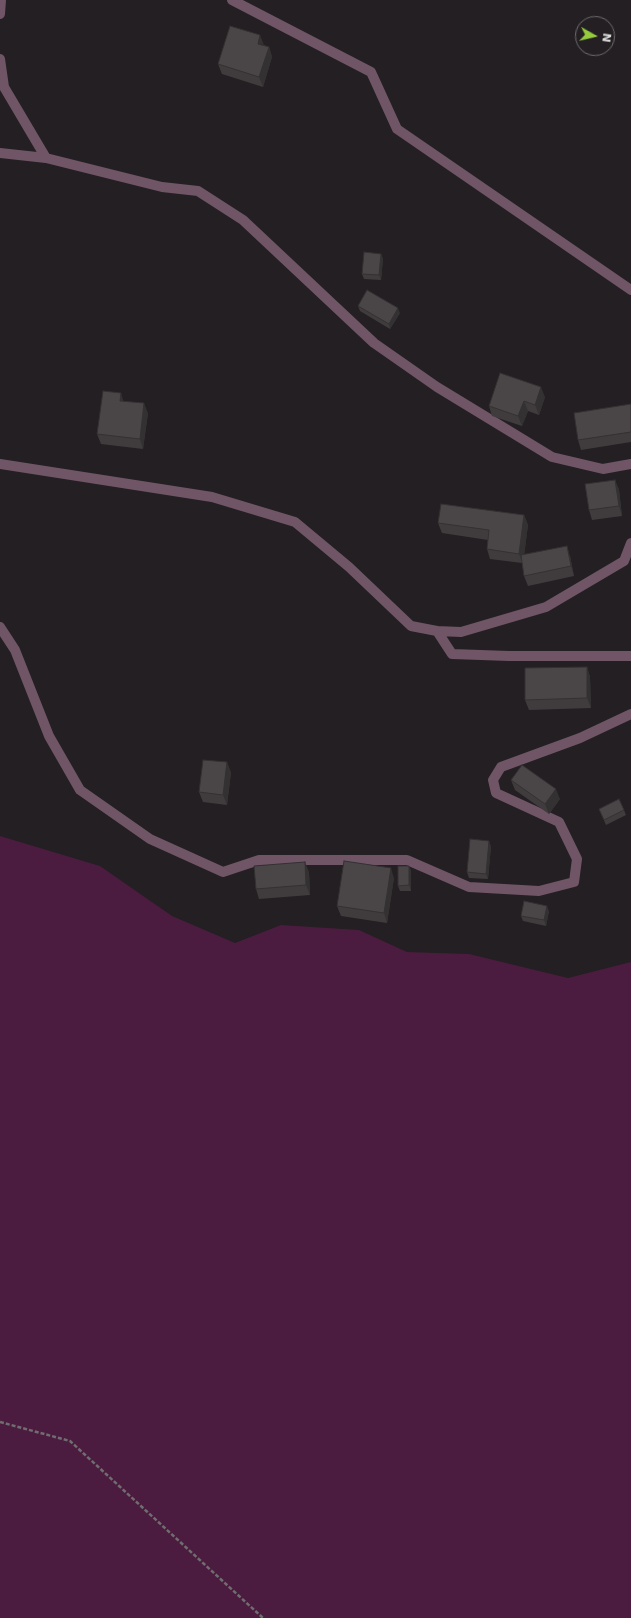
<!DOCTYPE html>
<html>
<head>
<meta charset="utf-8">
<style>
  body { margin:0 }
  #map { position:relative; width:631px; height:1618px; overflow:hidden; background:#231f22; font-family:"DejaVu Sans",sans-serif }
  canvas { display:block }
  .north { position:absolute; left:575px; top:16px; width:40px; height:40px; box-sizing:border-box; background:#231f22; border:1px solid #6f6c6e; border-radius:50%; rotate:98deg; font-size:11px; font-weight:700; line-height:16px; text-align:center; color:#e1dfe0 }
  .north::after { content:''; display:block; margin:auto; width:14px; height:18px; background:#94cc3d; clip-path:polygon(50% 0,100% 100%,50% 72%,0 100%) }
</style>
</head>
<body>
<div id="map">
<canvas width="631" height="1618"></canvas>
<div class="north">N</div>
</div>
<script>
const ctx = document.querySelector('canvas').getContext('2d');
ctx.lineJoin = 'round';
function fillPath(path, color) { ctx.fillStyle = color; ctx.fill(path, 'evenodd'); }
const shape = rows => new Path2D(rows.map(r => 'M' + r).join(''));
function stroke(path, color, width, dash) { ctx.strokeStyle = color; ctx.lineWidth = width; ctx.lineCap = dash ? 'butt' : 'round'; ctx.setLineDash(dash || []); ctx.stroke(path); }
fillPath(shape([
  [0,836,100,866,172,916,235,943,281,925,359,930,407,952,469,954,568,978,631,962,631,1618,0,1618]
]), '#4b1c3f');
stroke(shape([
  [0,1422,70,1441,263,1618]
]), '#706d6f', 2.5, [4, 2]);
stroke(shape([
  [0,627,15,650,49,736,80,790,150,839,223,872,259,860,340,860]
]), '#6f5566', 10);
stroke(shape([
  [232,0,371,72,397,129,631,290],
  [0,14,1,0],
  [0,59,4,87,46,158],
  [0,153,46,158,162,187,198,191,243,220,374,343,437,387,552,457,603,469,631,464],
  [0,464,212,497,295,522,349,567,411,626,437,631,461,632,546,607,624,561,631,543],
  [437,631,452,654,509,656,631,656],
  [340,860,407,860,469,887,539,891,574,882,577,859,559,822,496,793,493,780,501,767,580,738,631,714]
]), '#6f5566', 10);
fillPath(shape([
  [264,45,269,47,272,57,263,87,222,74,218,64],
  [381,254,383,259,381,280,364,279,362,274],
  [358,306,400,313,390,329,360,311],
  [545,397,539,415,528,411,522,426,492,416,489,406],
  [124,401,148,413,143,449,101,444,97,434],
  [631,404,631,442,581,450,578,440],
  [615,480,619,490,622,516,592,520,589,510],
  [524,515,528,525,524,555,570,556,574,576,528,586,524,576,522,563,490,559,487,549,488,540,442,533,438,523],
  [587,667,590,677,591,708,529,710,525,700],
  [231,772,227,805,203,802,199,792],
  [511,780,560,799,549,814,515,790],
  [599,809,624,810,626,815,606,825],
  [491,846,488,879,469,878,467,872],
  [409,866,411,871,411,891,400,891,398,886],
  [309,872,310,895,259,899,256,889],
  [394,878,387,923,341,916,337,906],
  [549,911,546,926,523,921,521,916]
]), '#403c3e');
fillPath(shape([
  [260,35,264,45,258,44],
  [269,47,272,57,263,87,259,77],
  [381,254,383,259,381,280,379,275],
  [398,308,400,313,390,329,389,324],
  [541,387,545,397,539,415,535,405],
  [121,393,124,403,120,401],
  [524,401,528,411,522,426,518,416],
  [144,403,148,413,143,449,140,439],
  [615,480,619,490,622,516,619,506],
  [524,515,528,525,523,564,519,554],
  [567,546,570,556,574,576,571,566],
  [587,667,590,677,591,708,587,698],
  [227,762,231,772,227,805,223,795],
  [556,789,560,799,549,814,545,804],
  [489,841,491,846,488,879,486,874],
  [305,862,309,872,310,895,306,885],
  [409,866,411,871,411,891,409,885],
  [391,868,394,878,387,923,384,913],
  [547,906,549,911,546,926,544,920]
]), '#343132');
const building = shape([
  [230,26,260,35,258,44,269,47,259,77,218,64,230,26],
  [364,252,381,254,379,275,362,274,364,252],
  [367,290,398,308,389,324,358,306,367,290],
  [500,373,541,387,535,405,524,401,518,416,489,406,500,373],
  [103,391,121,393,120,401,144,403,140,439,97,434,103,391],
  [631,404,631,432,578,440,574,413,631,404],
  [615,480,619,506,589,510,585,484,615,480],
  [441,504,524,515,519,554,487,549,489,530,438,523,441,504],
  [567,546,571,566,524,576,521,555,567,546],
  [587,667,587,698,525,700,525,668,587,667],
  [203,760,227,762,223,795,199,792,203,760],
  [522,765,556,789,545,804,511,780,522,765],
  [619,799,624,810,604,820,599,809,619,799],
  [470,839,489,841,486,874,467,872,470,839],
  [344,861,391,868,384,913,337,906,344,861],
  [305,862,306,885,256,889,254,866,305,862],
  [398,866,409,866,409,885,398,886,398,866],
  [524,901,547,906,544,920,521,916,524,901]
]);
fillPath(building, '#4a4648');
stroke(building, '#343132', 1);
</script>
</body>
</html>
